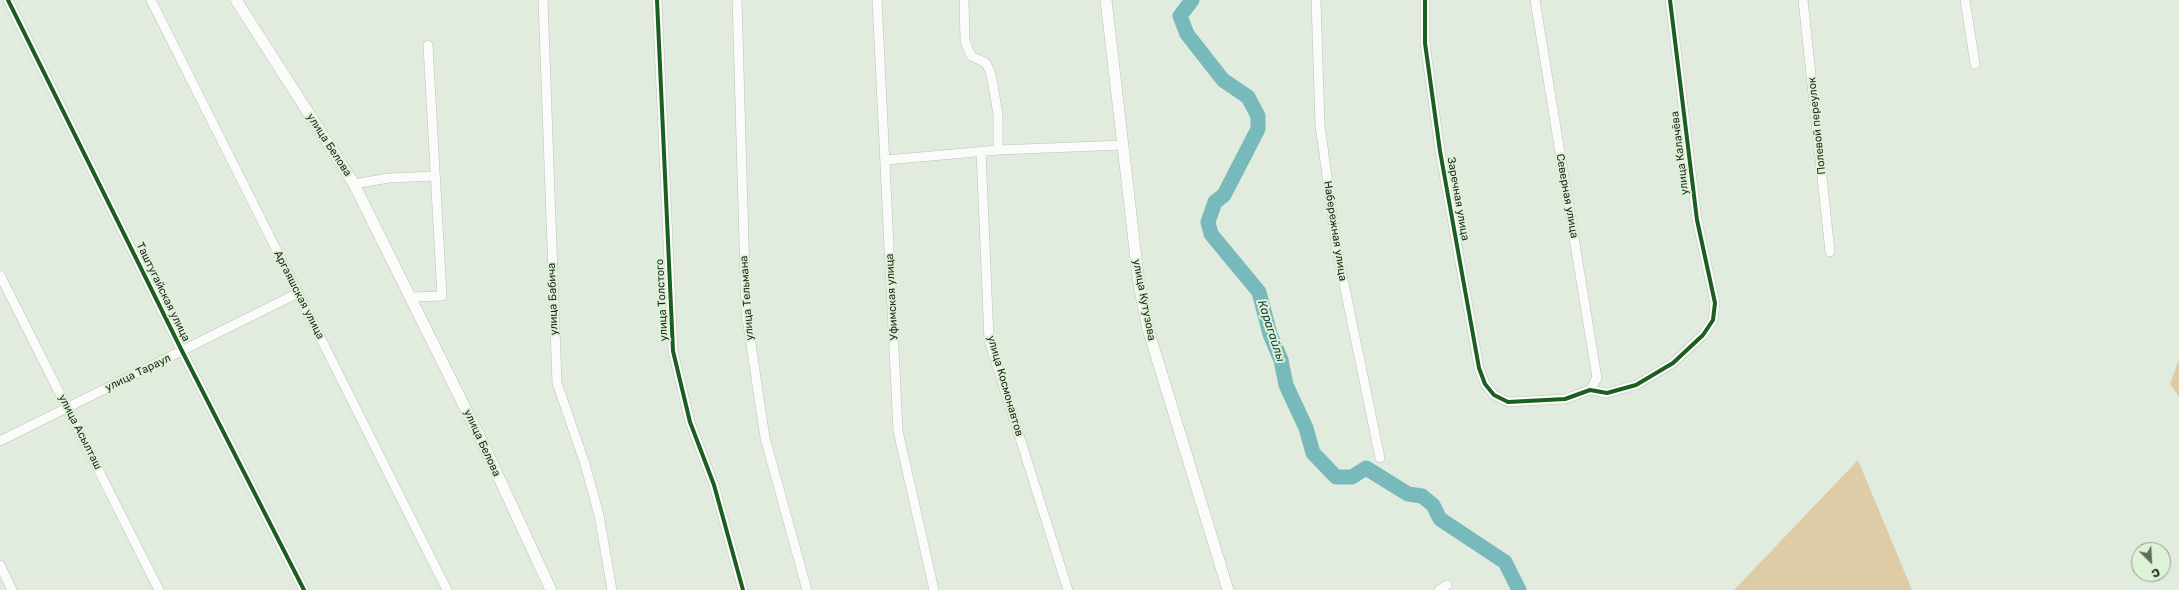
<!DOCTYPE html>
<html>
<head>
<meta charset="utf-8">
<style>
  body { margin:0 }
  #map { position:relative; width:2179px; height:590px; overflow:hidden; background:#e2ecde; font-family:Rubik,sans-serif }
  canvas { display:block }
  .north { position:absolute; left:2131px; top:542px; width:40px; height:40px; box-sizing:border-box; background:#def2d8; border:1px solid #91a08c; border-radius:50%; rotate:156deg; font-size:11px; font-weight:700; line-height:16px; text-align:center; color:#1d251b }
  .north::after { content:''; display:block; margin:auto; width:14px; height:18px; background:#626b5f; clip-path:polygon(50% 0,100% 100%,50% 72%,0 100%) }
</style>
</head>
<body>
<div id="map">
<canvas width="2179" height="590"></canvas>
<div class="north">С</div>
</div>
<script>
const ctx = document.querySelector('canvas').getContext('2d');
ctx.lineJoin = 'round';
function fillPath(path, color) { ctx.fillStyle = color; ctx.fill(path, 'evenodd'); }
const shape = rows => new Path2D(rows.map(r => 'M' + r).join(''));
function stroke(path, color, width, dash) { ctx.strokeStyle = color; ctx.lineWidth = width; ctx.lineCap = dash ? 'butt' : 'round'; ctx.setLineDash(dash || []); ctx.stroke(path); }
function write(font, color, halo, rows, align = 'center') {
  ctx.font = font + ' Rubik,sans-serif'; ctx.lineWidth = 4; ctx.setLineDash([]); ctx.textBaseline = 'middle'; ctx.strokeStyle = halo; ctx.fillStyle = color; for (const [text, x, y, turn = 0] of rows) {
    ctx.save(); ctx.translate(x, y); ctx.rotate((+turn || 0) * Math.PI / 180); ctx.textAlign = isNaN(turn) ? turn : align; if (halo) ctx.strokeText(text, 0, 0); ctx.fillText(text, 0, 0); ctx.restore();
  }
}
fillPath(shape([
  [2179,359,2179,397,2170,384],
  [1858,460,1912,590,1734,590]
]), '#decca7');
stroke(shape([
  [1192,0,1180,16,1187,34,1223,80,1248,97,1258,116,1258,129,1224,195,1215,202,1208,222,1211,234,1259,292,1270,334,1281,360,1286,385,1306,428,1313,453,1336,477,1352,477,1366,468,1408,494,1422,496,1433,505,1440,519,1505,562,1519,590]
]), '#78babc', 15);
const minor = shape([
  [8,0,182,351,304,590],
  [151,0,447,590],
  [543,0,557,383,585,464,599,515,612,590],
  [657,0,673,351,690,422,714,485,743,590],
  [737,0,746,311,765,438,807,590],
  [877,0,898,431,934,590],
  [964,0,965,41,971,56,986,63,991,74,998,114,998,150],
  [1316,0,1320,125,1337,250,1380,458],
  [1425,0,1425,43,1440,151,1479,368,1485,384,1494,395,1508,402,1565,399,1590,390,1607,393,1636,385,1673,363,1703,335,1713,320,1715,303,1697,220,1670,0],
  [1535,0,1597,378,1590,390],
  [1803,0,1830,252],
  [1965,0,1975,64],
  [981,151,989,340,1068,590],
  [886,160,998,150,1123,145],
  [354,184,389,178,435,176],
  [0,275,159,590],
  [412,297,442,296,428,45],
  [0,441,298,293],
  [0,565,12,590],
  [1439,590,1447,585]
]);
const major = shape([
  [236,0,354,184,487,452,551,590],
  [1106,0,1139,284,1148,329,1228,590]
]);
stroke(minor, '#bac2b7', 10);
stroke(major, '#bac2b7', 12);
stroke(minor, '#fbfcfa', 9);
stroke(major, '#fbfcfa', 11);
stroke(shape([
  [8,0,182,351,304,590],
  [657,0,673,351,690,422,714,485,743,590],
  [1425,0,1425,43,1440,151,1479,368,1485,384,1494,395,1508,402,1565,399,1590,390,1607,393,1636,385,1673,363,1703,335,1713,320,1715,303,1697,220,1670,0]
]), '#1b5e20', 4);
write('11px', '#1d251b', '#def2d8', [
  ["Полевой переулок",1817,126,-96],
  ["улица Белова",329,145,57],
  ["улица Калачёва",1680,153,-97],
  ["Северная улица",1567,196,80],
  ["Заречная улица",1458,199,80],
  ["Набережная улица",1335,231,81],
  ["Таштугайская улица",163,292,64],
  ["Аргаяшская улица",299,295,63],
  ["Уфимская улица",892,297,-93],
  ["улица Тельмана",747,298,-94],
  ["улица Бабича",553,299,-92],
  ["улица Толстого",662,300,-93],
  ["улица Кутузова",1144,300,79],
  ["улица Тараул",138,373,-26],
  ["улица Космонавтов",1005,386,74],
  ["улица Асылташ",80,432,63],
  ["улица Белова",482,443,65]
]);
write('italic 12px', '#184246', '#def2d8', [
  ["Карагайлы",1271,331,72]
]);
</script>
</body>
</html>
